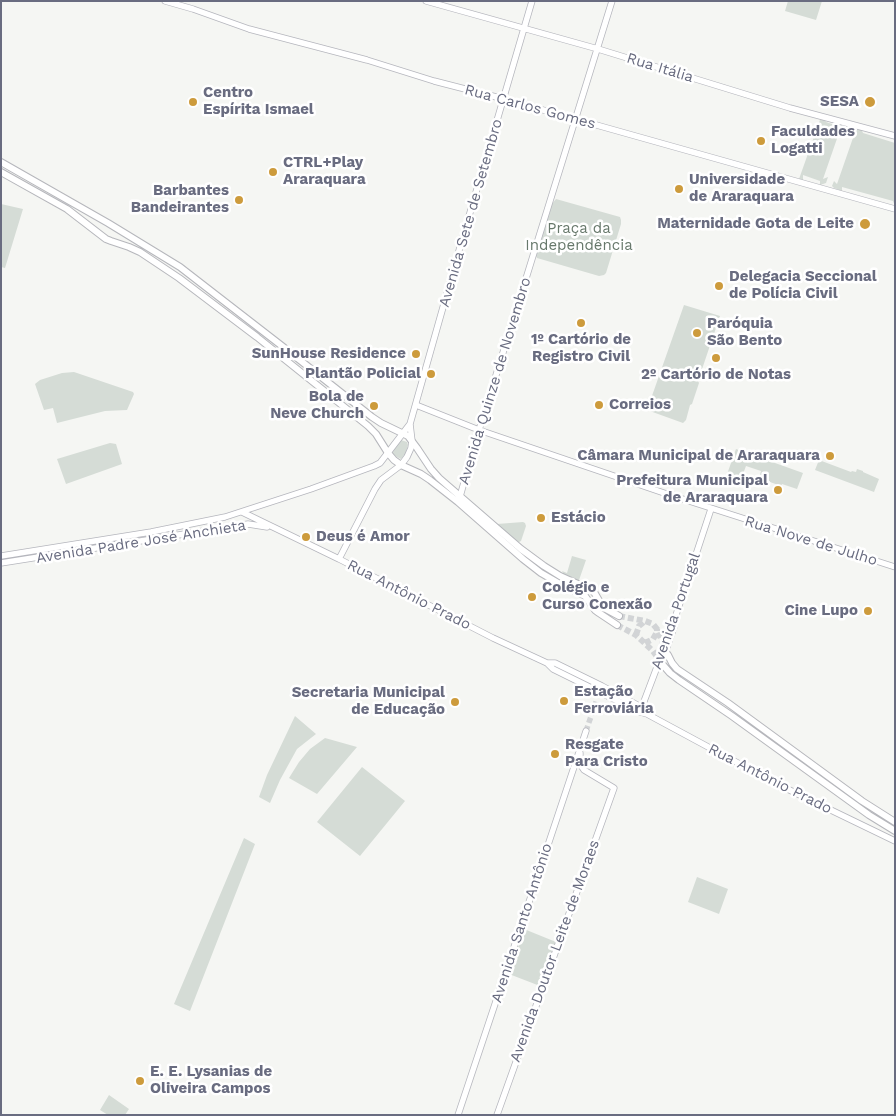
<!DOCTYPE html>
<html>
<head>
<meta charset="utf-8">
<style>
  body { margin:0 }
  #map { position:relative; width:896px; height:1116px; overflow:hidden; background:#f5f6f3; font-family:"Work Sans",sans-serif }
  canvas { display:block }
  .frame { position:absolute; inset:0; border:2px solid #696c80; pointer-events:none }
</style>
</head>
<body>
<div id="map">
<canvas width="896" height="1116"></canvas>
<div class="frame"></div>
</div>
<script>
const ctx = document.querySelector('canvas').getContext('2d');
ctx.lineJoin = 'round';
function fillPath(path, color) { ctx.fillStyle = color; ctx.fill(path, 'evenodd'); }
const shape = rows => new Path2D(rows.map(r => 'M' + r).join(''));
function stroke(path, color, width, dash) { ctx.strokeStyle = color; ctx.lineWidth = width; ctx.lineCap = dash ? 'butt' : 'round'; ctx.setLineDash(dash || []); ctx.stroke(path); }
function write(font, color, halo, rows, align = 'center') {
  ctx.font = font + ' "Work Sans",sans-serif'; ctx.lineWidth = 5; ctx.setLineDash([]); ctx.textBaseline = 'middle'; ctx.strokeStyle = halo; ctx.fillStyle = color; for (const [text, x, y, turn = 0] of rows) {
    ctx.save(); ctx.translate(x, y); ctx.rotate((+turn || 0) * Math.PI / 180); ctx.textAlign = isNaN(turn) ? turn : align; if (halo) ctx.strokeText(text, 0, 0); ctx.fillText(text, 0, 0); ctx.restore();
  }
}
fillPath(shape([
  [788,1,822,1,816,20,785,11],
  [821,117,824,118,826,122,841,127,841,123,844,125,844,130,840,130,823,179,828,177,826,183,820,185,820,181,803,175,803,180,799,179],
  [854,127,861,128,863,133,895,143,895,206,893,201,842,187,842,191,834,188,832,186,834,181,837,184,854,135,851,132],
  [556,199,620,217,621,220,621,224,606,273,604,275,599,276,537,258,536,256,551,205],
  [1,204,23,209,5,268,1,267],
  [684,305,720,316,698,381,699,383,692,404,690,405,686,420,683,423,647,410],
  [74,372,133,392,134,394,127,410,105,411,57,423,53,408,44,410,35,384,40,380,62,373],
  [401,440,407,442,408,445,405,455,401,459,395,456,392,453,393,450],
  [110,443,116,444,122,464,66,484,57,459],
  [736,449,803,473,797,489,782,484,781,486,759,478,761,471,746,466,740,482,726,477],
  [819,460,851,472,852,471,856,472,857,469,863,471,863,472,879,479,874,492,815,470],
  [523,522,525,523,526,526,521,541,519,542,517,542,497,524],
  [572,556,586,560,578,583,564,575,562,571,567,573],
  [295,716,316,734,297,749,280,780,270,803,259,797,267,775],
  [325,738,357,747,317,794,289,778,299,762,310,749],
  [362,767,405,801,360,856,317,822],
  [244,838,255,844,190,1011,174,1004],
  [697,877,728,889,719,914,688,902],
  [524,929,556,942,540,986,509,974],
  [109,1095,129,1109,125,1115,108,1115,100,1110]
]), '#d5dcd6');
stroke(shape([
  [586,731,597,699]
]), '#d2d4d6', 5.5, [5.5, 3]);
stroke(shape([
  [619,616,645,621,653,624,657,629,667,653],
  [617,625,636,635,653,651,663,665],
  [636,635,639,626,645,621],
  [645,643,653,639,657,632,657,629]
]), '#d2d4d6', 6, [6, 3]);
const secondary = shape([
  [165,1,193,9,249,29,367,60,434,81,504,99,895,209],
  [426,1,598,49,790,108,895,136],
  [416,405,479,430,664,493,895,567],
  [459,500,479,430,612,1],
  [242,512,339,559,493,638,547,663,553,669,640,712,647,714,775,783,895,841],
  [1,556,151,532,225,517,311,489,374,466,380,463,410,424],
  [339,559,375,489,381,480,401,465,407,457,411,448,412,441,410,424,462,240,532,1],
  [1,563,248,524,267,527],
  [547,663,555,663,602,686,643,708],
  [640,712,657,667,663,658,674,627,676,615,711,509],
  [458,1115,586,731],
  [497,1115,614,788,584,770,580,764,580,753]
]);
const primary = shape([
  [1,162,108,223,180,267,282,346,372,417,381,423,408,436,417,448,431,469,439,478,521,549,544,566,560,576,591,590,594,592,601,604,606,609,619,616],
  [1,172,67,209,106,239,111,241,129,247,140,252,179,278,257,337,368,426,376,434,388,453,394,460,401,465,421,474,430,480,458,502,523,559,541,573,560,584,585,596,595,610,599,613,617,625],
  [668,655,672,663,677,669,728,703,862,801,895,822],
  [663,665,670,673,679,680,732,716,869,815,895,831]
]);
stroke(secondary, '#b5b6bd', 7);
stroke(primary, '#b6b7bc', 8);
stroke(secondary, '#fff', 5.5);
stroke(primary, '#fff', 6);
for (const [x, y, r, color] of [
  [193,102,5,"#cd9b3c"],
  [870,102,6,"#cd9b3c"],
  [761,141,5,"#cd9b3c"],
  [273,172,5,"#cd9b3c"],
  [679,189,5,"#cd9b3c"],
  [239,200,5,"#cd9b3c"],
  [865,224,6,"#cd9b3c"],
  [719,286,5,"#cd9b3c"],
  [581,323,5,"#cd9b3c"],
  [697,333,5,"#cd9b3c"],
  [416,354,5,"#cd9b3c"],
  [716,358,5,"#cd9b3c"],
  [431,374,5,"#cd9b3c"],
  [599,405,5,"#cd9b3c"],
  [374,406,5,"#cd9b3c"],
  [830,456,5,"#cd9b3c"],
  [778,490,5,"#cd9b3c"],
  [541,518,5,"#cd9b3c"],
  [306,537,5,"#cd9b3c"],
  [532,597,5,"#cd9b3c"],
  [868,611,5,"#cd9b3c"],
  [564,701,5,"#cd9b3c"],
  [455,702,5,"#cd9b3c"],
  [555,754,5,"#cd9b3c"],
  [140,1081,5,"#cd9b3c"]
]) { const dot = new Path2D(); dot.arc(x, y, r, 0, 2 * Math.PI); ctx.fillStyle = color; ctx.fill(dot); stroke(dot, '#fff', 2); }
write('15px', '#696c80', '#fff', [
  ["Rua Itália",660,68,17],
  ["Rua Carlos Gomes",530,107,15],
  ["Avenida Sete de Setembro",471,213,-74],
  ["Avenida Quinze de Novembro",495,381,-73],
  ["Rua Nove de Julho",811,541,17],
  ["Avenida Padre José Anchieta",141,542,-9],
  ["Rua Antônio Prado",409,595,27],
  ["Avenida Portugal",676,611,-71],
  ["Rua Antônio Prado",770,779,27],
  ["Avenida Santo Antônio",522,923,-72],
  ["Avenida Doutor Leite de Moraes",555,951,-70]
]);
write('bold 15px', '#696c80', '#fff', [
  ["Centro",203,93],
  ["Espírita Ismael",203,110],
  ["SESA",859,102,"right"],
  ["Faculdades",771,132],
  ["Logatti",771,149],
  ["CTRL+Play",283,163],
  ["Araraquara",283,180],
  ["Universidade",689,180],
  ["de Araraquara",689,197],
  ["Barbantes",229,191,"right"],
  ["Bandeirantes",229,208,"right"],
  ["Maternidade Gota de Leite",854,224,"right"],
  ["Delegacia Seccional",729,277],
  ["de Polícia Civil",729,294],
  ["Paróquia",707,324],
  ["São Bento",707,341],
  ["1º Cartório de",581,340,"center"],
  ["Registro Civil",581,357,"center"],
  ["SunHouse Residence",406,354,"right"],
  ["Plantão Policial",421,374,"right"],
  ["2º Cartório de Notas",716,375,"center"],
  ["Bola de",364,397,"right"],
  ["Neve Church",364,414,"right"],
  ["Correios",609,405],
  ["Câmara Municipal de Araraquara",820,456,"right"],
  ["Prefeitura Municipal",768,481,"right"],
  ["de Araraquara",768,498,"right"],
  ["Estácio",551,518],
  ["Deus é Amor",316,537],
  ["Colégio e",542,588],
  ["Curso Conexão",542,605],
  ["Cine Lupo",858,611,"right"],
  ["Estação",574,692],
  ["Ferroviária",574,709],
  ["Secretaria Municipal",445,693,"right"],
  ["de Educação",445,710,"right"],
  ["Resgate",565,745],
  ["Para Cristo",565,762],
  ["E. E. Lysanias de",150,1072],
  ["Oliveira Campos",150,1089]
], 'left');
write('15px', '#67786b', '#fff', [
  ["Praça da",579,229],
  ["Independência",579,246]
]);
</script>
</body>
</html>
